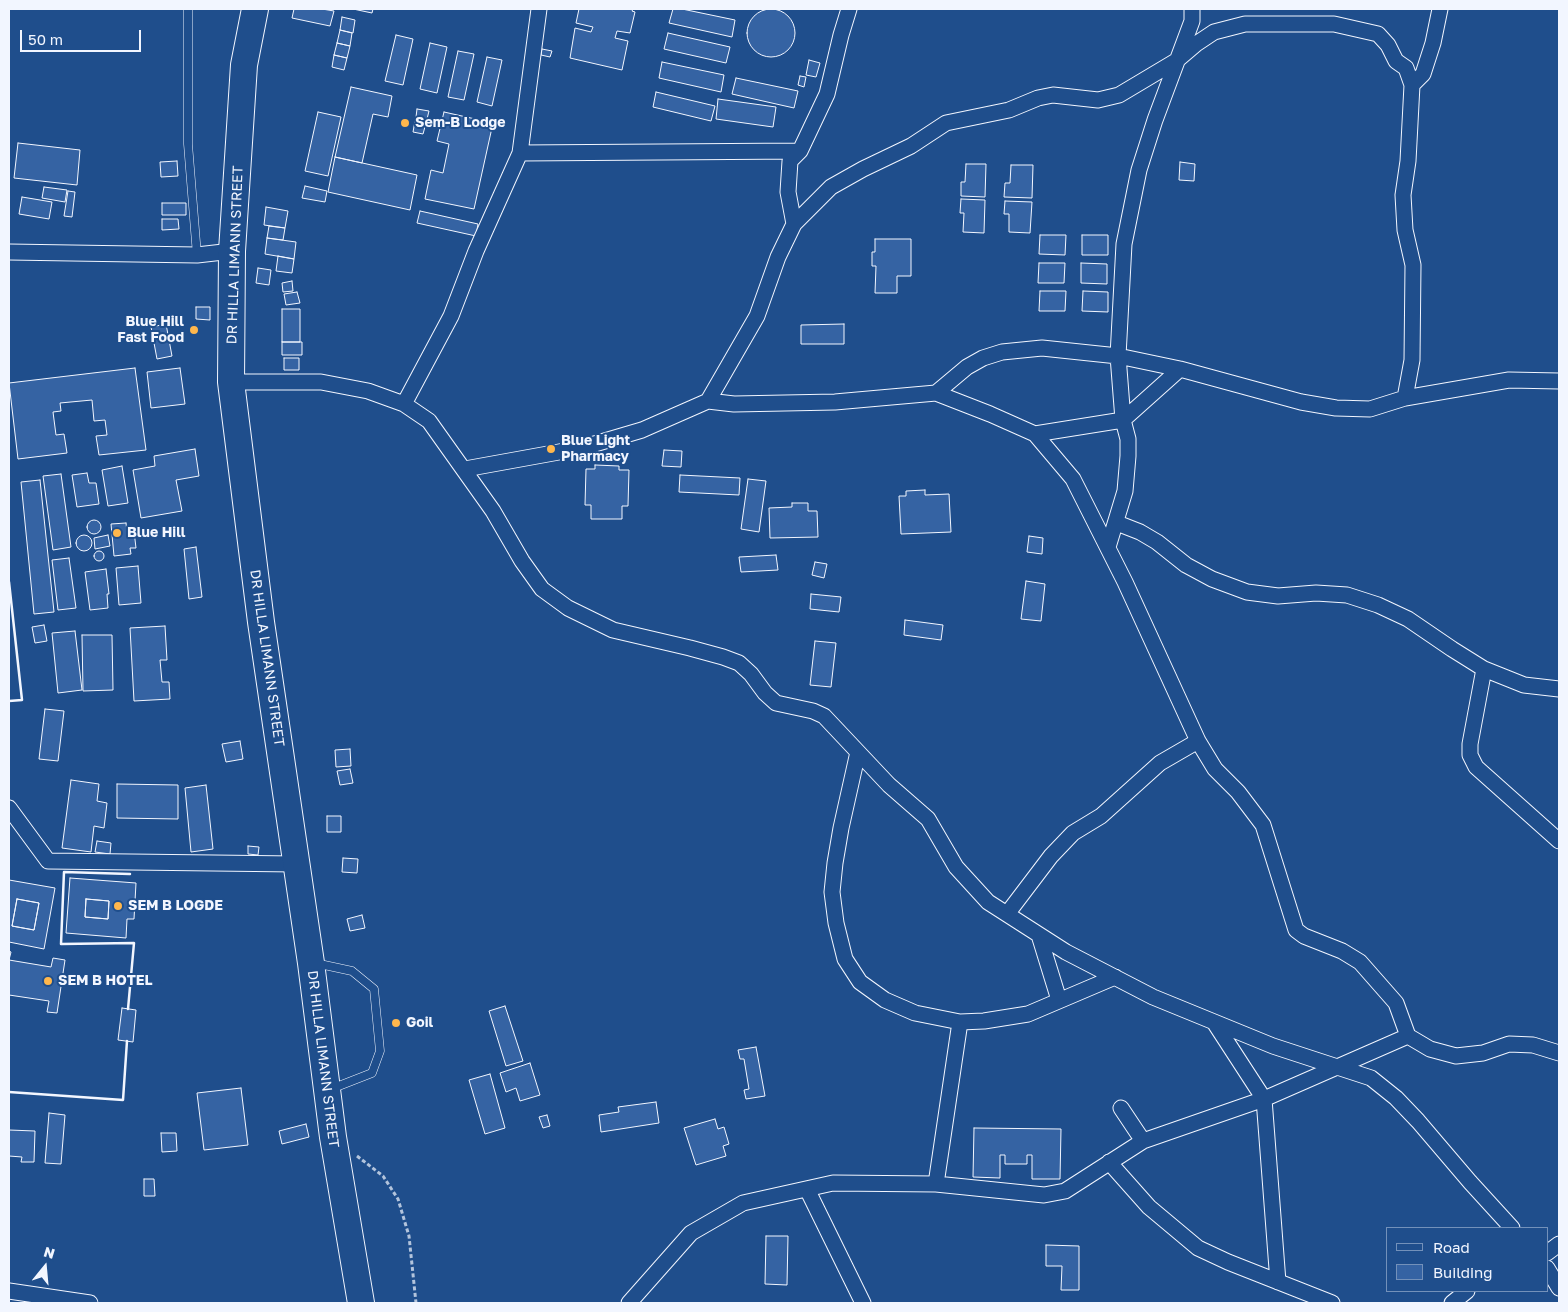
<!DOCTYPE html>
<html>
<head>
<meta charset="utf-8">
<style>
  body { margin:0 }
  #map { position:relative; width:1568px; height:1312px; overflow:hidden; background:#1f4e8c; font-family:"Golos Text",sans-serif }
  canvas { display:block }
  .frame { position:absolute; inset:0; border:10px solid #f2f6ff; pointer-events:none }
  .legend { position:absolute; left:1386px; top:1227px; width:162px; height:65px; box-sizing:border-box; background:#1f4e8c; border:1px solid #7391ba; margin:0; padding:6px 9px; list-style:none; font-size:15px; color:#f2f6ff }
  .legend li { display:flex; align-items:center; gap:10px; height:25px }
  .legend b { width:25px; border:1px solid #7391ba }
  .north { position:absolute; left:20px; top:1242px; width:50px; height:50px; -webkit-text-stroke:4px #1f4e8c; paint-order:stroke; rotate:17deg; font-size:14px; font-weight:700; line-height:20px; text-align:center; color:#f2f6ff }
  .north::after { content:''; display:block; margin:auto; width:18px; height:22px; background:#f2f6ff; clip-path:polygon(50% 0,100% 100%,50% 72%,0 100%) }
  .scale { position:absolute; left:20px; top:30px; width:121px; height:22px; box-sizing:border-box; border:2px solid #f2f6ff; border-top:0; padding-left:6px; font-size:15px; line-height:18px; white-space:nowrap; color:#f2f6ff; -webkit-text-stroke:4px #1f4e8c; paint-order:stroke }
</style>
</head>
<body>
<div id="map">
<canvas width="1568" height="1312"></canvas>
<div class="frame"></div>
<ul class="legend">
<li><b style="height:6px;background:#1f4e8c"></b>Road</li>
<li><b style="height:14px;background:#3563a3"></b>Building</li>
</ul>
<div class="north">N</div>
<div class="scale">50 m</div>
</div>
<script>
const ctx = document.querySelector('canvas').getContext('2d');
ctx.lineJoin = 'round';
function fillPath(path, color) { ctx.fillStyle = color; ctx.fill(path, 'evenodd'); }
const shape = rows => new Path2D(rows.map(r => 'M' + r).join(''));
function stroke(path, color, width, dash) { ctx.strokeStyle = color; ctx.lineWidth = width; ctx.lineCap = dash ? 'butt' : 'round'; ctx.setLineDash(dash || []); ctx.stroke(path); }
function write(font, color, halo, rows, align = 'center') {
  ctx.font = font + ' "Golos Text",sans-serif'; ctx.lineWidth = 4; ctx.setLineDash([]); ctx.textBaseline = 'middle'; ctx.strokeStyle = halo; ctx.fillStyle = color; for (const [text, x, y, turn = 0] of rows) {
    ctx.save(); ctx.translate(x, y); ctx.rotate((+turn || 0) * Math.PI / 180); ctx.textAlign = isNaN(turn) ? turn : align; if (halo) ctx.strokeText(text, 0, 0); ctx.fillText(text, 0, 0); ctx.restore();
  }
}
const building = shape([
  [294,9,322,9,334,11,330,26,292,18,294,9],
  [353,9,373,9,372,13,353,9],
  [579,9,633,9,632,11,635,12,630,33,617,31,615,38,628,41,622,70,570,58,575,28,591,32,593,27,576,23,579,9],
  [673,9,682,9,735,20,732,37,669,23,673,9],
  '747 33a24 24 0 1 1 48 0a24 24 0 1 1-48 0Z',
  [342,17,355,20,353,33,340,30,342,17],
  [340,30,352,33,350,46,337,43,340,30],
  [668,33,730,47,726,63,664,49,668,33],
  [396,35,413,39,403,85,385,81,396,35],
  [337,43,350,46,347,58,334,55,337,43],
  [430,43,447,47,437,93,420,89,430,43],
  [542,49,552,51,550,57,541,55,542,49],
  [458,51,474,54,464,100,448,97,458,51],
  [334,55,347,58,344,70,332,67,334,55],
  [487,57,502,60,492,106,477,102,487,57],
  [809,60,820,63,816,77,806,75,809,60],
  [662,62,724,75,721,92,659,78,662,62],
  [800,76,806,77,804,87,798,85,800,76],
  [736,78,798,91,794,108,732,94,736,78],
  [351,87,392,96,388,117,373,114,362,163,335,157,351,87],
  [656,92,715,106,711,121,653,107,656,92],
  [718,99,776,107,773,127,716,119,718,99],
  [417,109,429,111,427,119,416,117,417,109],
  [318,112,341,117,328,176,305,171,318,112],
  [444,112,493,123,474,209,425,199,431,170,443,173,449,144,437,141,444,112],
  [415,121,426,123,423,134,413,132,415,121],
  [18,143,80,150,77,185,14,178,18,143],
  [335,157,417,175,410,210,328,192,335,157],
  [177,161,178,176,161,177,160,162,177,161],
  [1180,162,1195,164,1194,181,1179,180,1180,162],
  [966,164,986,164,985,197,961,196,961,182,965,182,966,164],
  [1011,165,1033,165,1032,198,1004,197,1005,183,1010,183,1011,165],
  [305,186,327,191,325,202,302,198,305,186],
  [44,187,67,190,65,202,42,198,44,187],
  [68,191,75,192,72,217,64,216,68,191],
  [22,197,52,202,49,219,19,214,22,197],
  [961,199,985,200,984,233,963,232,964,213,960,213,961,199],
  [1005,201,1032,202,1030,233,1009,232,1009,214,1004,214,1005,201],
  [162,203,186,203,186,215,162,215,162,203],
  [266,207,288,211,285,228,264,225,266,207],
  [420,211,478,224,476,236,417,223,420,211],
  [162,219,178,219,179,229,162,230,162,219],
  [269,226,285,228,283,240,267,238,269,226],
  [1040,235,1066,235,1065,255,1039,254,1040,235],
  [1082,235,1108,235,1108,255,1082,255,1082,235],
  [267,238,296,242,294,259,265,254,267,238],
  [875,239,911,239,911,276,897,276,897,293,875,293,876,266,872,266,872,252,875,252,875,239],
  [278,256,294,259,292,273,276,271,278,256],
  [1039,263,1065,263,1064,283,1038,283,1039,263],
  [1081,263,1107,264,1107,284,1081,283,1081,263],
  [258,268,271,270,269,285,256,283,258,268],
  [292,281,293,291,283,292,282,283,292,281],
  [1040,291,1066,291,1065,311,1039,311,1040,291],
  [1083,291,1108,292,1108,312,1082,311,1083,291],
  [297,292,300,303,286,305,284,294,297,292],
  [196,307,210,307,210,320,196,319,196,307],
  [282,309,300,309,300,342,282,342,282,309],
  [166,324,172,356,157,359,151,327,166,324],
  [844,324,844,344,801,344,801,325,844,324],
  [282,342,302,342,302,355,282,355,282,342],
  [284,358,299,358,299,370,284,370,284,358],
  [135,368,146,450,99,455,96,436,107,435,105,420,94,421,92,400,60,403,61,411,53,412,56,435,64,434,67,453,18,459,9,383,135,368],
  [180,368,185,404,151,408,147,372,180,368],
  [195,449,199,476,176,480,182,511,141,518,133,470,155,466,154,456,195,449],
  [664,450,682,451,681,467,662,466,664,450],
  [595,465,619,466,619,470,629,470,628,506,622,506,622,519,591,519,591,505,585,505,586,469,595,469,595,465],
  [122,466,128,503,108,506,102,470,122,466],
  [87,473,89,483,96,483,99,504,77,507,72,475,87,473],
  [61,474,71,547,53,550,43,476,61,474],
  [680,475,740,478,739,495,679,492,680,475],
  [748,479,766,481,759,532,741,529,748,479],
  [40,480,54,612,34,614,21,482,40,480],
  [925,490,925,495,949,494,951,532,901,534,899,496,906,496,906,491,925,490],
  [792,503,808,503,808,511,817,511,818,537,770,538,769,508,792,507,792,503],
  '87 527a7 7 0 1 1 14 0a7 7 0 1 1-14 0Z',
  [126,523,127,532,134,531,136,548,130,548,131,554,114,556,111,524,126,523],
  '76 543a8 8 0 1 1 16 0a8 8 0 1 1-16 0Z',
  [108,535,110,546,95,549,94,538,108,535],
  [1029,536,1043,538,1042,554,1027,552,1029,536],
  [196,547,202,597,189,599,184,549,196,547],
  '94 556a5 5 0 1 1 10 0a5 5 0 1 1-10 0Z',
  [776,555,778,570,741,572,739,557,776,555],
  [69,558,76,608,58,610,52,560,69,558],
  [815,562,827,564,824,578,812,575,815,562],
  [138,566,141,603,119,605,116,568,138,566],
  [106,569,109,594,107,594,108,608,90,610,85,572,106,569],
  [1026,581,1045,584,1041,621,1021,619,1026,581],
  [811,594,841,597,839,612,810,609,811,594],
  [905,620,943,625,941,640,904,635,905,620],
  [44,625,47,641,35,643,32,627,44,625],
  [165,626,167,660,160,660,162,682,169,682,170,699,134,701,130,628,165,626],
  [75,631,82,690,58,693,52,633,75,631],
  [82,635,112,635,113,690,83,691,82,635],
  [815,641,836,643,831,687,810,685,815,641],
  [45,709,64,711,58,761,39,759,45,709],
  [240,741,243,759,226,762,222,744,240,741],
  [350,749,351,766,336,767,335,750,350,749],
  [350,769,353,783,340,785,337,771,350,769],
  [71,780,99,784,97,801,107,803,104,828,94,826,91,852,62,848,71,780],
  [117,784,178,785,178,819,117,818,117,784],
  [206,785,213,849,191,852,185,788,206,785],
  [327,816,341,816,341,832,327,832,327,816],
  [97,841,111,843,110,854,95,852,97,841],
  [248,846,259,847,258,855,248,854,248,846],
  [343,858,358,859,357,873,342,872,343,858],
  [70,878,136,883,134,919,127,919,126,938,66,933,70,878],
  [86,899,109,901,108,919,85,917,86,899],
  [9,880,55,888,44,949,9,942,9,880],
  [17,899,39,903,34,930,12,926,17,899],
  [17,899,39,903,34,930,12,926,17,899],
  [86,899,109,901,108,919,85,917,86,899],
  [362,915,365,928,350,931,347,919,362,915],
  [9,951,11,952,9,960,51,967,53,958,65,960,57,1013,47,1012,49,1001,9,995,9,951],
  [505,1006,523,1061,506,1066,489,1011,505,1006],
  [122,1008,136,1010,133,1042,118,1040,122,1008],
  [756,1047,765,1096,746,1099,744,1090,749,1089,744,1059,740,1059,738,1050,756,1047],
  [530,1063,540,1095,520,1101,516,1088,506,1092,500,1073,530,1063],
  [490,1074,505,1128,485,1134,469,1080,490,1074],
  [241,1088,248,1145,204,1150,197,1093,241,1088],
  [656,1102,659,1123,601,1132,599,1115,619,1112,618,1107,656,1102],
  [49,1113,65,1115,61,1164,45,1163,49,1113],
  [547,1115,550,1126,543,1128,539,1117,547,1115],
  [715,1119,718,1129,724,1127,729,1144,723,1146,726,1156,696,1165,684,1128,715,1119],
  [306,1124,309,1137,282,1144,279,1131,306,1124],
  [974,1128,1061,1129,1060,1179,1032,1179,1032,1155,1027,1155,1027,1164,1005,1164,1005,1155,1000,1155,1000,1178,973,1177,974,1128],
  [9,1130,35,1131,34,1162,21,1162,22,1157,9,1156,9,1130],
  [161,1133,176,1133,177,1151,162,1152,161,1133],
  [144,1179,154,1179,155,1196,144,1196,144,1179],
  [766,1236,788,1236,787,1285,765,1284,766,1236],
  [1046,1245,1079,1246,1079,1290,1061,1290,1062,1266,1046,1266,1046,1245]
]);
fillPath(building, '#3563a3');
stroke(building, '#f2f6ff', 1);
const lane = shape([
  [188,9,188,144,197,255],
  [315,963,352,971,374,989,380,1051,372,1073,331,1089]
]);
const street = shape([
  [520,153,800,151],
  [794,224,831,187,863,169,911,146,946,123,1009,110,1038,98,1053,95,1098,100,1119,95,1176,61,1196,44,1214,32,1245,24,1334,24,1378,34,1388,45,1396,61,1406,68,1412,85],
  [9,252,197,255,232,251],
  [231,382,321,382,368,391,404,404,429,421,493,511,522,561,542,589,568,608,613,630,690,648,723,657,739,663,751,674,765,693,776,703,813,711,824,716,889,785,928,819,956,867,988,902,1066,952,1153,997,1273,1046,1371,1078,1396,1098,1418,1121,1470,1182,1512,1228],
  [936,393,967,367,983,358,1002,352,1042,348,1118,356,1180,369,1301,402,1336,408,1370,409,1405,398,1509,380,1559,381],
  [1405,398,1412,360,1413,265,1405,230,1403,195,1408,161,1412,85,1423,74,1433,43,1440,9],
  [708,401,757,316,778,257,794,224,788,192,790,161,800,151,827,94,841,35,849,9],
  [404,404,451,316,476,251,520,153,539,9],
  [1035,434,1123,420,1180,369],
  [465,469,581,448,642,430,708,401,734,404,835,402,936,393,990,414,1035,434,1073,479,1125,582,1198,741,1215,769,1238,792,1263,825,1296,930,1304,936,1342,951,1360,962,1396,1003,1408,1036,1430,1049,1456,1056,1483,1053,1509,1044,1533,1045,1559,1053],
  [1117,523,1140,532,1157,542,1186,565,1212,579,1247,592,1278,596,1316,593,1347,595,1378,605,1408,619,1452,649,1484,669,1524,685,1559,689],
  [1108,547,1125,491,1128,456,1128,439,1123,420,1118,356,1124,244,1139,170,1155,120,1192,21,1192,9],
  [1484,669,1470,744,1470,755,1476,767,1559,841],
  [858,752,841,828,835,863,832,892,836,923,845,959,860,982,885,1000,915,1013,960,1022,984,1021,1028,1014,1115,977],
  [9,808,48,861,296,864],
  [1007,914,1051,856,1073,833,1101,816,1160,763,1198,741],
  [1039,935,1059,1000],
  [1214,1022,1264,1099,1278,1282],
  [1121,1108,1143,1141],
  [1109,1162,1149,1207,1198,1248,1228,1262,1332,1303],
  [936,1184,960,1022],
  [807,1189,863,1303],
  [1547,1253,1559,1244],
  [1547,1268,1559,1288],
  [9,1291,90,1303],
  [629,1303,691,1233,743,1203,833,1183,936,1184,1044,1195,1065,1191,1143,1141,1264,1099,1408,1036],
  [1452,1303,1467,1291]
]);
const highway = shape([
  [255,9,244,65,232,251,231,382,261,622,311,963,333,1137,361,1303]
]);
stroke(lane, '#f2f6ff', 9);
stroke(street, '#f2f6ff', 17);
stroke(highway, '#f2f6ff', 28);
stroke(shape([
  [357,1156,383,1176,398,1199,409,1236,416,1303]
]), '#b3c4dc', 3, [4, 2.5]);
stroke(lane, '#1f4e8c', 8);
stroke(street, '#1f4e8c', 15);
stroke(highway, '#1f4e8c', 26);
stroke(shape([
  [9,582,22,700,9,701],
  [128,1009,134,943,61,944,64,872,130,874],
  [9,1092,123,1100,127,1041]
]), '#f2f6ff', 2.5);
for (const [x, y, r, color] of [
  [405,123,5,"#ffb74d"],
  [194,330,5,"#ffb74d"],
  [551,449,5,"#ffb74d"],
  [117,533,5,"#ffb74d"],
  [118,906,5,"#ffb74d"],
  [48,981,5,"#ffb74d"],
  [396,1023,5,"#ffb74d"]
]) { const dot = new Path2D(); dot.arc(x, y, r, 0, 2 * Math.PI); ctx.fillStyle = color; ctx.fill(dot); stroke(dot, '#1f4e8c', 2); }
write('bold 14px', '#f2f6ff', '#1f4e8c', [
  ["Sem-B Lodge",415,123],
  ["Blue Hill",184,322,"right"],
  ["Fast Food",184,338,"right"],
  ["Blue Light",561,441],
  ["Pharmacy",561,457],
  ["Blue Hill",127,533],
  ["SEM B LOGDE",128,906],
  ["SEM B HOTEL",58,981],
  ["Goil",406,1023]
], 'left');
write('14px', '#f2f6ff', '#1f4e8c', [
  ["DR HILLA LIMANN STREET",235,255,-88],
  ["DR HILLA LIMANN STREET",267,658,82],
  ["DR HILLA LIMANN STREET",323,1059,83]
]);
</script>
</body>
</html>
